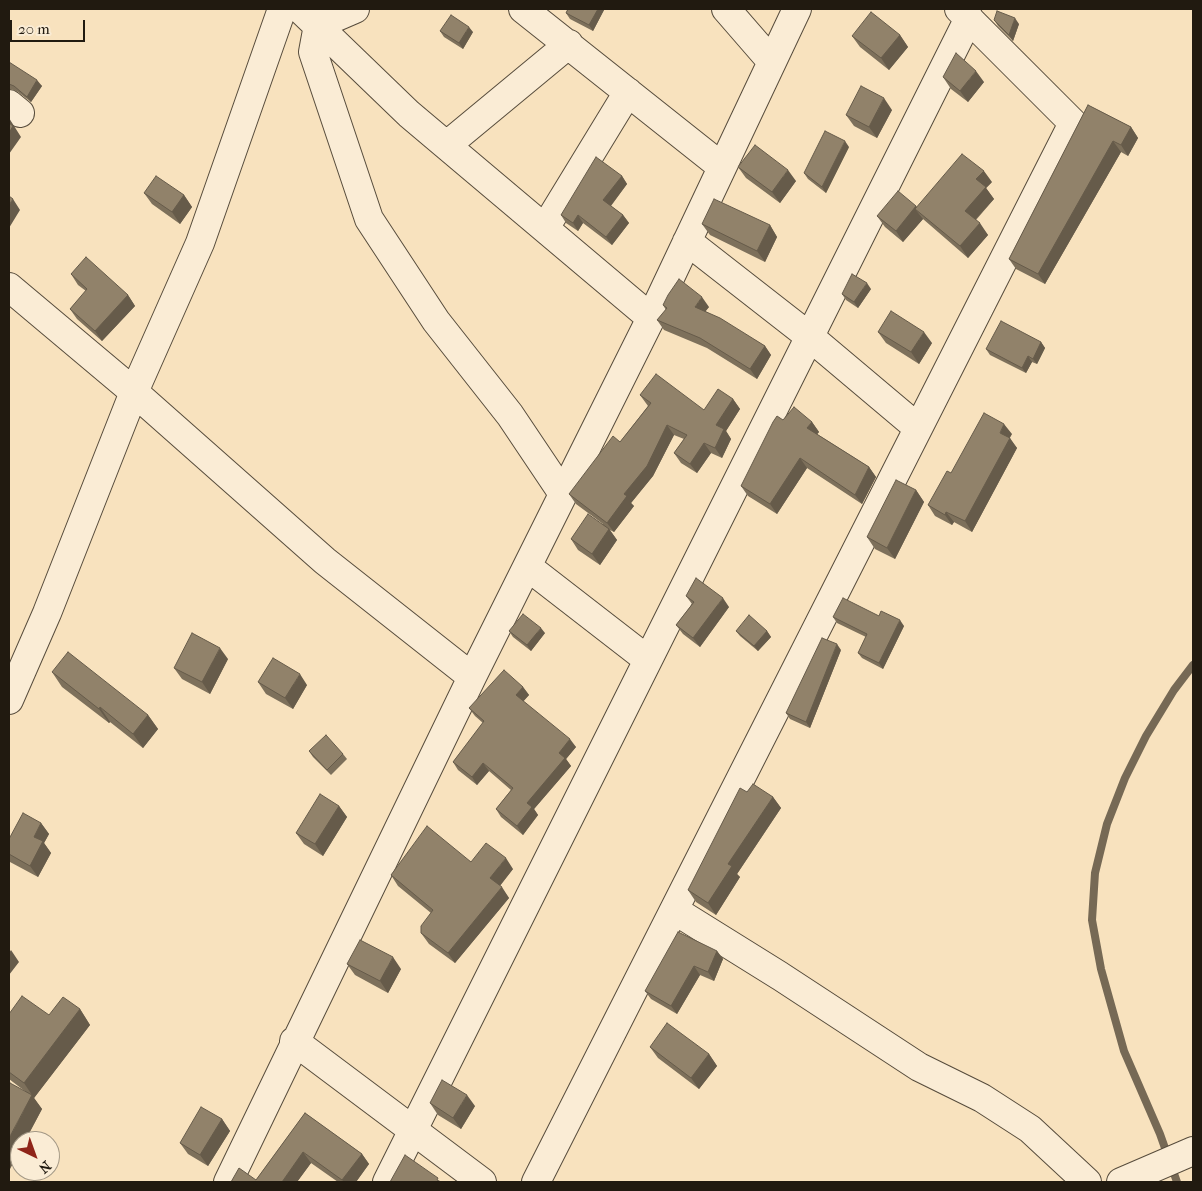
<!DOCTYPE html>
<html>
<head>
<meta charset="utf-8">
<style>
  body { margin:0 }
  #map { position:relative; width:1202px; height:1191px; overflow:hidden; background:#f8e2be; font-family:"IM FELL French Canon",serif }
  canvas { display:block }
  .frame { position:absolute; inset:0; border:10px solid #211a10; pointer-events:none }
  .north { position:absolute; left:10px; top:1131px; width:50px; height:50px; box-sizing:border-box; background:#faecd5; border:1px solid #a39886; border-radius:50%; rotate:138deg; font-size:14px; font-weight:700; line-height:20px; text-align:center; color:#211a10 }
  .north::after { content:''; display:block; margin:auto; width:18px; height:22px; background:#8f2418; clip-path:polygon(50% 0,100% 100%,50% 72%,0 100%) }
  .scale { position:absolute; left:10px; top:20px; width:75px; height:22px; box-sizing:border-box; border:2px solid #211a10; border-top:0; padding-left:6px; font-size:15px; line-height:18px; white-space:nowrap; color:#211a10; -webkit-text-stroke:4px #faecd5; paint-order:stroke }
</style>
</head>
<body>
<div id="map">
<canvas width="1202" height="1191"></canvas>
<div class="frame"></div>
<div class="north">N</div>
<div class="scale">20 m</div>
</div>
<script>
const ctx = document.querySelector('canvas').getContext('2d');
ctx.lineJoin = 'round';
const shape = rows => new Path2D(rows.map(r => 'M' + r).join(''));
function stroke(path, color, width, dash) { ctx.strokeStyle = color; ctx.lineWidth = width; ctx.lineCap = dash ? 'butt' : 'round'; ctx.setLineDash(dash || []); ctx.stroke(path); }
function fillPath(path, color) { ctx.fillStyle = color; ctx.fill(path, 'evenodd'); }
stroke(shape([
  [1177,1182,1160,1134,1124,1051,1101,969,1092,920,1095,873,1107,824,1125,778,1146,736,1174,690,1193,665]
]), '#766955', 8);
const street = shape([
  [300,9,409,114,651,318],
  [355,9,318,25,313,52,369,219,436,321,510,415,563,494],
  [523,9,722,167],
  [726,9,772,62],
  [9,104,20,113],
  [447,145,569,44],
  [545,228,628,92],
  [687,241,810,337,918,428],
  [9,287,134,392,325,561,472,677],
  [528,567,648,660],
  [9,700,47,613,134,392,200,243,282,9],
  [674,910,780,976,919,1067,982,1098,1030,1129,1087,1182],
  [294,1041,482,1182],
  [228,1182,472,677,651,318,797,9],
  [387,1182,969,18],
  [536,1182,1073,123,959,9],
  [1121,1182,1193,1151]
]);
stroke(street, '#574c3c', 30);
stroke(street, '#faecd5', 28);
fillPath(shape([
  [568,9,603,9,604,10,593,31,570,19,566,13],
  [994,20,1019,24,1013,41,998,26],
  [440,31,473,32,463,49,444,37],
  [900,35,908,47,889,70,860,47,852,36],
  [9,62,42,86,31,102,18,92,11,89,9,89],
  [943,77,984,82,968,102,951,89],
  [1088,105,1131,127,1138,138,1128,156,1121,152,1045,284,1016,269,1009,259],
  [892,110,877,138,854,126,846,115],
  [849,147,826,193,808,179,804,173],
  [738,167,796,181,780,203,746,178],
  [622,176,627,184,611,206,623,215,629,223,612,245,583,223,578,231,566,223,561,215],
  [992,182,986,188,994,199,976,220,988,235,968,258,923,219,903,242,885,227,877,216,916,206,917,207],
  [144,193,184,195,192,207,180,224,152,204],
  [702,224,770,225,777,237,765,262,710,235],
  [71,274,128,295,135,306,102,341,77,319,70,309,86,291,78,285],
  [871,289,858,308,846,300,842,294],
  [663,305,709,307,705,311,765,346,771,355,757,379,707,348,664,330,657,320,666,310],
  [878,332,932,343,919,364,886,343],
  [1041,342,1045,348,1037,364,1032,362,1026,373,990,355,986,349],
  [640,395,704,410,733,399,740,409,726,431,731,439,722,458,711,453,697,473,681,463,674,453,684,439,674,435,653,476,631,503,634,506,614,532,610,530,617,540,600,565,578,550,571,539,603,524,576,504,569,494,620,442,648,406],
  [783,420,812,422,819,432,817,434,869,467,876,477,862,504,807,468,777,514,748,496,741,486],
  [1012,434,1009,438,1017,448,972,532,954,522,952,525,935,516,928,505,951,473],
  [916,490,924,502,895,559,875,549,867,537],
  [686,596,729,607,700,647,683,634,676,625,692,604],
  [879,616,904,626,883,669,862,658,858,653,866,637,837,623,833,617],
  [509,631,545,633,531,651,513,637],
  [736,631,767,631,771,637,758,651,740,636],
  [841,650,810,728,790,719,786,713],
  [228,659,210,694,182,679,174,668],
  [52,672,148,715,158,729,143,748,110,722,109,723,62,687],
  [258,682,307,685,293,709,266,694],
  [523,687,529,695,523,701,576,747,566,759,571,766,534,809,538,815,523,835,501,817,496,809,511,790,489,771,477,785,458,770,453,762,483,723,475,716,469,708],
  [309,751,343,754,347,759,331,775,313,757],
  [747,792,773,797,781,808,737,874,740,877,716,915,696,902,688,890],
  [339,806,347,817,323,856,304,844,296,833],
  [41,823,49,834,44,843,51,853,38,877,10,862,9,860,9,839],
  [471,862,513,869,500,886,509,898,455,963,429,944,421,933,431,913,398,886,391,875],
  [717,951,723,959,714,981,700,975,677,1014,651,999,645,991],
  [347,964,401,969,388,993,355,975],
  [80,1009,90,1025,34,1098,33,1097,42,1109,25,1141,20,1141,26,1092,9,1079,9,1014,49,1015],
  [650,1047,709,1054,717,1066,699,1089,658,1058],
  [430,1103,475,1106,461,1129,438,1115],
  [305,1113,362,1154,369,1164,356,1182,338,1182,311,1163,297,1182,231,1182,256,1180],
  [222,1119,230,1131,208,1166,188,1154,180,1143]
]), '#7d705b');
fillPath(shape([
  [598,9,603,9,604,10,593,31,589,25],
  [1015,18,1019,24,1013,41,1009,35],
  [469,27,473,32,463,49,459,43],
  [900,35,908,47,889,70,881,58],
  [976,71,984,82,968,102,960,91],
  [37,80,42,86,31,102,27,97],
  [884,98,892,110,877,138,869,127],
  [9,118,21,137,9,154],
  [1131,127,1138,138,1128,156,1121,145],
  [845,141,849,147,826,193,822,187],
  [1113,141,1121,152,1045,284,1038,274],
  [788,170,796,181,780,203,772,192],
  [984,171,992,182,986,188,994,199,973,222,965,211,976,179],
  [622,176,627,184,609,208,603,200],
  [184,195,192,207,180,224,172,212],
  [13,199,20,210,9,228,9,205],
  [916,206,921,214,915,209,923,219,903,242,896,231],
  [578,215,583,223,578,231,573,223],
  [623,215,629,223,612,245,606,237],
  [980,223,988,235,968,258,960,246],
  [770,225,777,237,765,262,757,251],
  [867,283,871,289,858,308,854,302],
  [128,295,135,306,102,341,95,331],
  [702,297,709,307,702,316,695,307],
  [924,332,932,343,919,364,911,352],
  [1041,342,1045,348,1037,364,1033,359],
  [765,346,771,355,757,379,750,369],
  [1028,356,1032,362,1026,373,1022,368],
  [733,399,740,409,726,431,731,439,722,458,715,448,716,425],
  [812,422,819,432,814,438,807,428],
  [1004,424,1012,434,1007,443,1000,433],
  [667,425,674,435,653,476,631,503,634,506,614,532,607,523],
  [1010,438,1017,448,972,532,965,521],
  [704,443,711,453,697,473,690,464],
  [800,458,807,468,777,514,770,504],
  [869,467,876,477,862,504,855,495],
  [916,490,924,502,895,559,887,548],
  [946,512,954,522,952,525,945,515],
  [609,529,617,540,600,565,592,554],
  [723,598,729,607,700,647,693,638],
  [900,620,904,626,883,669,879,663],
  [541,628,545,633,531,651,527,645],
  [767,631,771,637,758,651,754,646],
  [837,644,841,650,810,728,806,722],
  [220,648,228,659,210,694,202,682],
  [300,674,307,685,293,709,285,698],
  [523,687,529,695,522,703,516,695],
  [100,707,110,722,109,723,99,709],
  [148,715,158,729,143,748,133,734],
  [570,739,576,747,566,759,571,766,534,809,538,815,523,835,517,826,527,803,559,753],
  [483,763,489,771,477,785,472,777],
  [773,797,781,808,737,874,740,877,716,915,708,903,728,864],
  [339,806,347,817,323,856,315,844],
  [41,823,49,834,44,843,51,853,38,877,30,866,34,837],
  [506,858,513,869,498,888,490,878],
  [502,887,509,898,455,963,448,953],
  [11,950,19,962,9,975,9,953],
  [717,951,723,959,714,981,708,972],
  [393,957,401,969,388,993,380,981],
  [694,966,700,975,677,1014,671,1006],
  [80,1009,90,1025,34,1098,24,1083],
  [709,1054,717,1066,699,1089,691,1078],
  [32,1095,42,1109,25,1141,20,1141,20,1150,9,1171,9,1138],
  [467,1095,475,1106,461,1129,453,1118],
  [222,1119,230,1131,208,1166,200,1155],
  [303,1152,311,1163,297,1182,282,1182],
  [362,1154,369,1164,356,1182,344,1182,342,1180]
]), '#665b4a');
const building = shape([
  [568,9,598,9,589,25,566,13,568,9],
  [997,11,1015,18,1009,35,994,20,997,11],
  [871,12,900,35,881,58,852,36,871,12],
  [451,15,469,27,459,43,440,31,451,15],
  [956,53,976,71,960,91,943,77,956,53],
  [9,62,37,80,27,97,14,86,9,84,9,62],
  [861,86,884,98,869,127,846,115,861,86],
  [1088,105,1131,127,1121,145,1113,141,1038,274,1009,259,1088,105],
  [9,123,13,126,9,133,9,123],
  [825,131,845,141,822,187,804,173,825,131],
  [755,145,788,170,772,192,738,167,755,145],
  [962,154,984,171,976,179,986,187,965,211,980,223,960,246,915,209,962,154],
  [596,157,622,176,603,200,623,215,606,237,578,215,573,223,561,215,596,157],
  [156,176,184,195,172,212,144,193,156,176],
  [898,191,916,206,896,231,877,216,898,191],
  [9,196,13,199,9,205,9,196],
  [714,199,770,225,757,251,702,224,714,199],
  [86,257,128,295,95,331,70,309,87,289,71,274,86,257],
  [852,274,867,283,854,302,842,294,852,274],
  [679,279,702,297,695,307,720,318,765,346,750,369,700,338,657,320,667,308,663,305,668,295,679,279],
  [891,311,924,332,911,352,878,332,891,311],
  [1001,321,1041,342,1033,359,1028,356,1022,368,986,349,1001,321],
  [656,374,704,410,718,389,733,399,716,425,724,429,715,448,704,443,690,464,674,453,687,435,667,425,647,466,624,494,627,496,607,523,569,494,613,436,620,442,651,403,640,395,656,374],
  [794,407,812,422,807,428,869,467,855,495,800,458,770,504,741,486,773,422,777,416,783,420,794,407],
  [984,413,1004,424,1000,433,1010,438,965,521,946,512,945,515,928,505,947,471,951,473,984,413],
  [896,480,916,490,887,548,867,537,896,480],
  [588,514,609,529,592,554,571,539,588,514],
  [696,578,723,598,693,638,676,625,694,602,686,596,696,578],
  [843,598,879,616,881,611,900,620,879,663,858,653,867,634,833,617,843,598],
  [523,614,541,628,527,645,509,631,523,614],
  [749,615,767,631,754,646,736,631,749,615],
  [192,633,220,648,202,682,174,668,192,633],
  [822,638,837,644,806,722,786,713,822,638],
  [68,652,148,715,133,734,100,707,99,709,52,672,68,652],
  [273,658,300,674,285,698,258,682,273,658],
  [504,670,523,687,516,695,570,739,559,753,565,758,527,803,532,807,517,826,496,809,513,788,483,763,472,777,453,762,484,721,469,708,504,670],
  [326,735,343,754,327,770,309,751,326,735],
  [753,784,773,797,728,864,732,866,708,903,688,890,740,788,747,792,753,784],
  [320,794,339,806,315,844,296,833,320,794],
  [23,813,41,823,34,837,43,841,30,866,9,854,9,839,23,813],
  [427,826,471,862,486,843,506,858,490,878,502,887,448,953,421,933,421,926,433,910,391,875,427,826],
  [678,932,717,951,708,972,694,966,671,1006,645,991,678,932],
  [360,940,393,957,380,981,347,964,360,940],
  [22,996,49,1015,63,997,80,1009,24,1083,9,1072,9,1014,22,996],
  [667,1023,709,1054,691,1078,650,1047,667,1023],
  [442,1080,467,1095,453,1118,430,1103,442,1080],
  [10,1083,32,1095,9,1138,9,1085,10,1083],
  [201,1107,222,1119,200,1155,180,1143,201,1107],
  [305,1113,362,1154,342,1180,303,1152,282,1182,231,1182,239,1168,256,1180,305,1113],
  [405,1155,438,1178,437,1180,441,1182,390,1182,405,1155]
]);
fillPath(building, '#91826a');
stroke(building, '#665b4a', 1);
</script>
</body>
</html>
